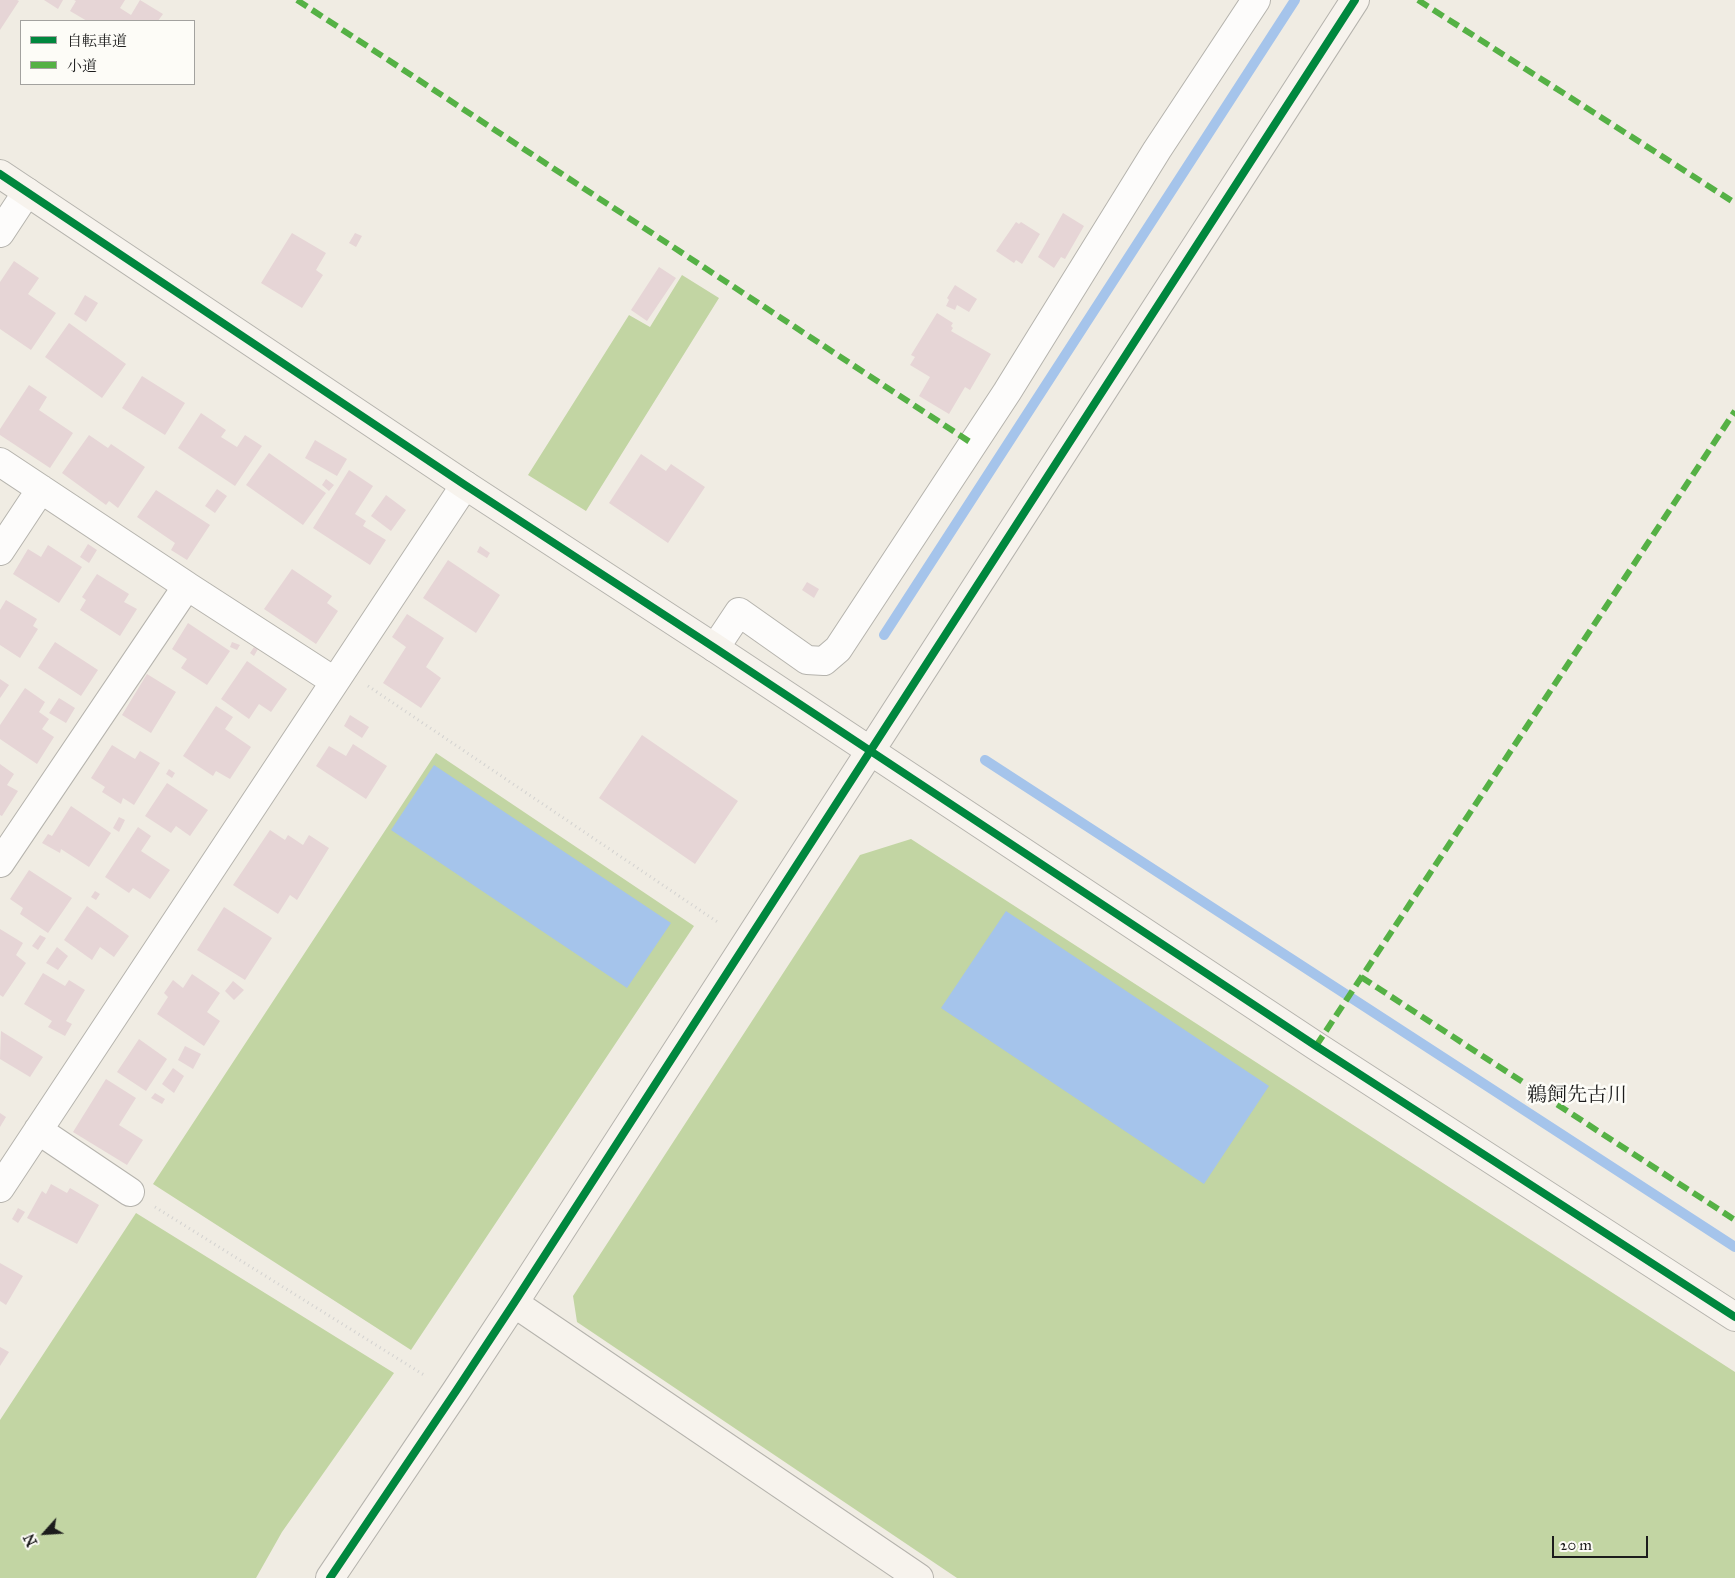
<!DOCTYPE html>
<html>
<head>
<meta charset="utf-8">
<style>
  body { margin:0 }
  #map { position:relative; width:1735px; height:1578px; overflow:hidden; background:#f0ece3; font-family:"IM FELL Great Primer","Noto Serif JP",serif }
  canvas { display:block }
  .legend { position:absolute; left:20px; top:20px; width:175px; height:65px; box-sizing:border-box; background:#fdfcf7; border:1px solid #a3a29f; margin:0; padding:6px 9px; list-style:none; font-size:15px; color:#1c1c1c }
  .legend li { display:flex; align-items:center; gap:10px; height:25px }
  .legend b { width:25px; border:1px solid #a3a29f }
  .north { position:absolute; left:20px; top:1508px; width:50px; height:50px; -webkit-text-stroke:4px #fdfcf7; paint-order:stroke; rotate:244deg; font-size:14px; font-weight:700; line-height:20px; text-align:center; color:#1c1c1c }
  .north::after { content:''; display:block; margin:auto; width:18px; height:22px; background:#1c1c1c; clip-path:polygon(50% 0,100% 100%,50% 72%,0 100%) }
  .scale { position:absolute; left:1552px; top:1536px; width:96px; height:22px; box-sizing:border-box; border:2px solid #1c1c1c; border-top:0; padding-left:6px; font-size:15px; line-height:18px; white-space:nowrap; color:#1c1c1c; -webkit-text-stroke:4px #fdfcf7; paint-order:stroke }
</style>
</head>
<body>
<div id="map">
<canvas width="1735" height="1578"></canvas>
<ul class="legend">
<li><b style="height:6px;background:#00873e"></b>自転車道</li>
<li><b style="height:6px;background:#55b145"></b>小道</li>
</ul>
<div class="north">N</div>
<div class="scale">20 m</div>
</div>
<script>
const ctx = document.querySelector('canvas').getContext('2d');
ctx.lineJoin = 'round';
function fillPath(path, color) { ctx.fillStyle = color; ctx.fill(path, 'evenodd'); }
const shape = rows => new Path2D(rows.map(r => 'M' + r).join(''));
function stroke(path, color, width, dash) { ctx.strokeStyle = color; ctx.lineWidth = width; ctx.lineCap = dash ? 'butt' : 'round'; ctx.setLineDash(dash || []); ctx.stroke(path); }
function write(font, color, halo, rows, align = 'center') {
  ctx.font = font + ' "IM FELL Great Primer","Noto Serif JP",serif'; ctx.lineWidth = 5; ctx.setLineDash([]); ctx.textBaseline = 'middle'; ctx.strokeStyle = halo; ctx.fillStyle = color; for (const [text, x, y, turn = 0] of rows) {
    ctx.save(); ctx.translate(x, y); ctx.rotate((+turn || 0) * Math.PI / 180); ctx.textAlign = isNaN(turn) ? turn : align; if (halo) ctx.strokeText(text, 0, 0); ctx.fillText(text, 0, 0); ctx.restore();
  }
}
fillPath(shape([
  [682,275,719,298,586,511,528,475,629,315,650,327],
  [436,753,694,926,411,1350,153,1184],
  [911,839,1735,1372,1735,1578,957,1578,577,1322,573,1296,860,855],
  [136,1213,394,1373,282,1532,256,1578,0,1578,0,1420]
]), '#c2d5a3');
fillPath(shape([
  [434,765,671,923,627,988,391,830],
  [1006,911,1269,1086,1204,1184,941,1008]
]), '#a5c4eb');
stroke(shape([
  [884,635,1295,0],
  [985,760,1735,1247]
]), '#a5c4eb', 10);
fillPath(shape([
  [0,0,17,0,19,1,0,30],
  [44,0,63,0,58,9],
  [74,0,125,0,120,8,131,15,140,0,163,14,158,21,87,21,70,11,76,1],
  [1063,213,1084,226,1065,259,1061,257,1054,268,1038,257],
  [1016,222,1019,224,1021,222,1040,234,1022,264,1016,260,1014,263,996,251],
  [292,233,326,253,316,270,323,275,302,308,261,283],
  [355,233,362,236,356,247,349,243],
  [14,261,39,278,28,294,56,313,31,350,0,329,0,282],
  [659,267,676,278,647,321,631,310],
  [955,285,977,299,969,312,957,305,955,310,946,306,949,300,947,298],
  [85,295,98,303,86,322,74,314],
  [937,313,953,323,951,326,953,328,951,331,991,354,970,390,965,387,949,414,919,396,930,377,910,365,915,357,911,355],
  [69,323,126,364,102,398,45,357],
  [142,376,185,403,165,435,122,408],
  [29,385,47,397,39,410,73,433,50,468,0,435,0,429],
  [201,413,226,430,221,437,237,447,245,435,262,446,235,486,178,448],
  [89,435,108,448,111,444,145,467,118,508,109,501,106,505,62,473],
  [315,440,347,459,337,476,305,458],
  [269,453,326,493,303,525,246,485],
  [641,454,666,471,671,464,705,487,668,543,609,503],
  [349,470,373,486,355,514,366,521,363,526,386,540,370,565,313,528],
  [326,479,334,485,329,491,322,485],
  [217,489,227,496,215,513,205,506],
  [156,490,210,525,187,560,171,550,175,543,137,517],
  [386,495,406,510,391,531,371,516],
  [88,544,97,550,89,563,80,557],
  [48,545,82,567,59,603,13,574,28,549,41,557],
  [480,546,490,553,487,558,477,552],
  [448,560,500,595,476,633,423,598],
  [292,569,332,596,327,603,338,611,316,644,264,609],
  [97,574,129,594,124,602,137,609,120,636,80,610,86,600,82,597],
  [807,582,819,589,814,598,802,590],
  [6,600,37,619,33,626,38,629,20,658,0,645,0,610],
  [407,614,444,638,426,667,441,678,421,708,383,683,406,647,392,637],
  [188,623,230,651,207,685,181,668,187,659,172,649],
  [55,642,98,670,81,696,38,668],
  [232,642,240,645,237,650,230,647],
  [254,647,258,649,254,656,250,653],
  [247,661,287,689,271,712,259,704,249,719,221,699],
  [147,674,176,692,151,733,122,715],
  [0,679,9,685,0,698],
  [25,688,45,702,39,712,49,719,42,729,54,737,37,764,0,739,0,725],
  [59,698,75,708,66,723,49,713],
  [216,706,233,717,225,729,251,747,230,779,216,771,213,776,183,756],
  [350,715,369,727,362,738,344,726],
  [642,735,738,801,695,864,599,798],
  [353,744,387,766,366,799,316,766,329,746,346,756],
  [112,745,135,759,140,751,160,763,134,805,123,798,121,804,102,792,105,787,91,778],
  [0,764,14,774,7,785,18,791,2,816,0,815],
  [169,769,175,773,172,778,166,774],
  [167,783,208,810,190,836,176,826,171,833,145,816],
  [71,806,111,833,89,867,61,849,60,853,42,843,48,834,52,836],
  [119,817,125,820,119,832,113,828],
  [138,827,151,836,141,851,170,870,150,899,133,888,129,893,105,877],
  [270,830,285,840,288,835,303,845,309,835,329,848,297,900,290,895,278,914,233,885],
  [29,870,72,898,48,933,20,914,23,908,10,899],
  [95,891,100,894,96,900,91,897],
  [87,906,129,936,114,957,100,947,92,960,64,940],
  [224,907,272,938,245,980,197,950],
  [0,929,23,943,16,955,26,963,3,997,0,995],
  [40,935,46,938,38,950,32,946],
  [57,947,68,956,58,970,46,963],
  [43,973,65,986,69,980,85,990,66,1021,72,1024,65,1036,48,1027,52,1021,24,1004],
  [192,974,220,993,207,1012,220,1021,204,1046,157,1014,168,997,164,993,173,980,183,988],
  [233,981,244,990,234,1000,225,991],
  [1,1031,43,1057,30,1077,0,1059],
  [139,1039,167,1059,146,1091,117,1072],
  [185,1046,201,1054,193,1069,178,1060],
  [173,1068,184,1076,174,1093,162,1084],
  [106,1079,136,1098,119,1125,143,1140,127,1165,73,1132],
  [155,1093,165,1099,162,1104,151,1098],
  [0,1113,6,1117,0,1127],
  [51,1184,67,1193,70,1188,99,1205,77,1244,27,1218,42,1191,46,1194],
  [18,1208,25,1212,18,1223,12,1219],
  [0,1263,23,1276,6,1305,0,1301],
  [0,1347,9,1352,0,1366]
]), '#e6d5d6');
const street = shape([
  [0,233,27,192],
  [0,462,187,586,0,863],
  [0,551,41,489],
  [187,586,334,681],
  [715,648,739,612,807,660,824,661,838,649,1007,392,1157,150,1256,0],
  [38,1130,130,1192],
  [0,1188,465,485]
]);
const secondary = shape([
  [0,174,465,485,715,648,1316,1046,1735,1317],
  [514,1303,919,1578],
  [330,1578,456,1391,514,1303,1355,0]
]);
stroke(street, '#b5b3ad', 30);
stroke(secondary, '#b5b3ad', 30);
stroke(shape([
  [368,686,719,923],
  [155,1207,424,1375]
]), '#d3d2d0', 3, [1, 4]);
stroke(street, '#fdfcfb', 28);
stroke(secondary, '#f7f3ed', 28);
stroke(shape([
  [297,0,973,444],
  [1418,0,1735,203],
  [1361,977,1735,1220],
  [1316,1046,1735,411]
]), '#55b145', 6, [12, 6]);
stroke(shape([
  [0,174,465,485,715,648,1316,1046,1735,1317],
  [330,1578,456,1391,514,1303,1355,0]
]), '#00873e', 8);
write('20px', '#1c1c1c', '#fdfcf7', [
  ["鵜飼先古川",1577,1096]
]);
</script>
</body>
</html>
